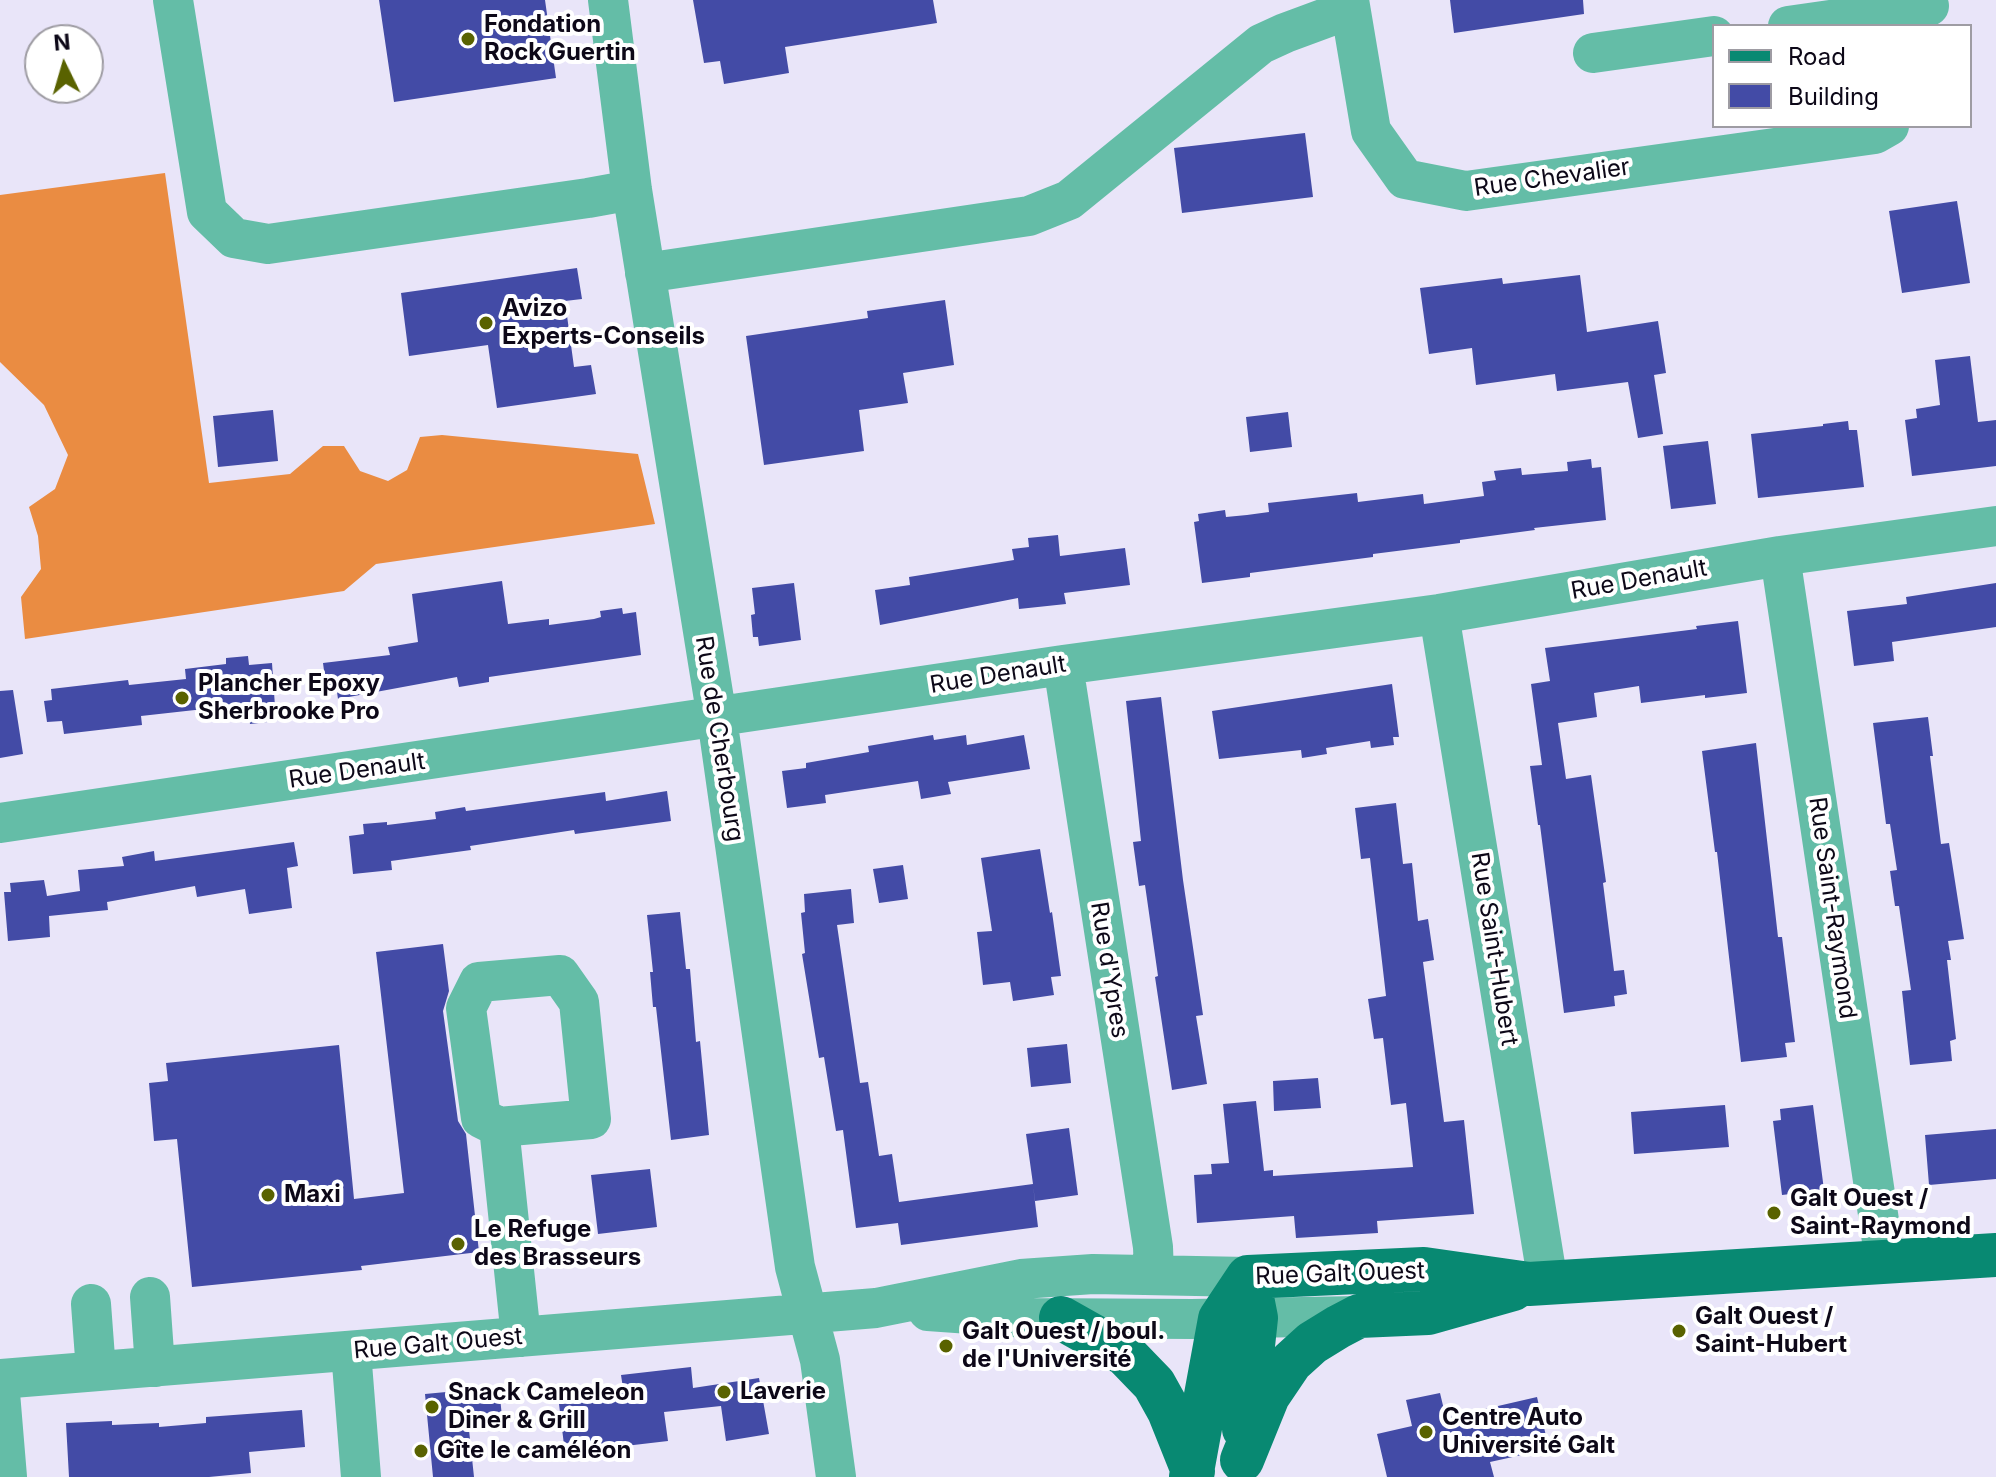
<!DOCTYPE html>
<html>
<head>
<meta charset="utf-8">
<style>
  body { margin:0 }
  #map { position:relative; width:1996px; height:1477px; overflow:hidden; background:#e9e5f9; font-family:Inter,sans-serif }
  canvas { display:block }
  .legend { position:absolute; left:1712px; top:24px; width:260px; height:104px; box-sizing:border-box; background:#fff; border:2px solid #9e9ca3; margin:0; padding:10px 14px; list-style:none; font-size:24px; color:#0d0818 }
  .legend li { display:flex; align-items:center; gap:16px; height:40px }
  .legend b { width:40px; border:2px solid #9e9ca3 }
  .north { position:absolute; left:24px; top:24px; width:80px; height:80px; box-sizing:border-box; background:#fff; border:2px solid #9e9ca3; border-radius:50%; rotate:355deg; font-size:22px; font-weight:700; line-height:32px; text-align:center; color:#0d0818 }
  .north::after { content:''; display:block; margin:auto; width:28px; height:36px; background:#596200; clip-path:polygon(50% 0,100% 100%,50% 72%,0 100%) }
</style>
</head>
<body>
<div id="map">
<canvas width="1996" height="1477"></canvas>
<ul class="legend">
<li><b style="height:10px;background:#088972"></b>Road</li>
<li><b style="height:22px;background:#434ba6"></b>Building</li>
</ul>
<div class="north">N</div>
</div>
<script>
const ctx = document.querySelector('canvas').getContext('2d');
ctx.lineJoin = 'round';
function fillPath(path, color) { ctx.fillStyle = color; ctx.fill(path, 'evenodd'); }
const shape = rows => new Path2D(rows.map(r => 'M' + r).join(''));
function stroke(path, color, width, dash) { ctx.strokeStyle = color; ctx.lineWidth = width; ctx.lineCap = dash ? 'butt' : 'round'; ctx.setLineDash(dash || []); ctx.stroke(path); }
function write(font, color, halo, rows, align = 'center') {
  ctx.font = font + ' Inter,sans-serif'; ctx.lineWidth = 8; ctx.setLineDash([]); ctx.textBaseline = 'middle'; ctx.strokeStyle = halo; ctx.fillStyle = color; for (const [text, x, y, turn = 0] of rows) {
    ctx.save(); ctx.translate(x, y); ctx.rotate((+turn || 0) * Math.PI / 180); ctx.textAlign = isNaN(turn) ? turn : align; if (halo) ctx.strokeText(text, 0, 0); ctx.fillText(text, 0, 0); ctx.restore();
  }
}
fillPath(shape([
  [165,173,209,483,290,474,323,446,344,446,360,471,388,481,407,470,420,437,442,435,638,454,655,524,376,564,344,591,25,639,21,597,41,569,38,536,29,507,55,489,68,455,44,405,0,362,0,195]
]), '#ea8c42');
fillPath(shape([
  [379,0,545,0,556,78,394,102],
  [693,0,933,0,937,23,785,47,789,73,724,84,720,61,704,63],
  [1450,0,1583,0,1584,14,1454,33],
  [1305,133,1313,197,1182,213,1174,148],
  [1957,201,1970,283,1902,293,1889,211],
  [577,268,582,299,565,301,574,367,591,365,596,394,497,408,488,345,409,356,401,293],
  [1580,275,1587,332,1658,321,1666,373,1654,375,1663,434,1638,438,1628,382,1557,391,1555,374,1476,385,1472,348,1429,354,1420,288,1502,278,1503,284],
  [945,300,954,365,903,373,908,403,859,410,864,451,764,465,746,336,868,318,867,311],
  [1970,356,1978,422,1996,420,1996,466,1912,476,1905,420,1917,418,1916,409,1940,405,1935,360],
  [273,410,278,461,218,467,213,416],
  [1288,412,1292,447,1250,452,1246,417],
  [1848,421,1849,430,1857,430,1864,487,1758,498,1751,434,1823,426,1823,424],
  [1708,441,1716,504,1671,509,1663,446],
  [1591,459,1592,468,1601,467,1606,520,1534,528,1535,530,1460,540,1460,543,1373,554,1373,557,1250,573,1250,577,1202,583,1194,522,1199,521,1198,514,1225,510,1226,517,1247,515,1269,512,1268,503,1357,493,1358,502,1423,494,1424,504,1484,496,1482,482,1496,480,1494,471,1521,468,1522,475,1568,471,1567,462],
  [1058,535,1060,556,1125,548,1130,585,1064,593,1066,604,1019,609,1018,598,880,625,875,590,910,585,909,577,1014,560,1012,549,1029,547,1028,538],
  [502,581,508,624,549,619,549,625,594,619,601,617,600,611,622,608,623,614,636,612,641,655,489,677,489,682,459,687,457,677,338,699,336,685,326,686,323,663,390,655,388,647,418,642,412,594],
  [794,583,801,640,759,646,758,637,753,637,751,615,755,614,752,588],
  [1996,583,1996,627,1892,642,1894,661,1854,666,1847,611,1907,604,1906,597],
  [1738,621,1747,693,1705,698,1705,695,1641,703,1639,686,1594,693,1597,717,1558,723,1566,779,1591,775,1606,882,1603,883,1614,971,1624,970,1627,994,1614,996,1615,1006,1564,1013,1540,825,1538,825,1530,766,1542,765,1531,684,1550,681,1545,648,1697,629,1696,626],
  [248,656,249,665,272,663,276,721,250,724,249,718,232,719,231,706,141,716,142,725,64,734,62,721,47,722,44,701,52,700,51,689,128,680,129,685,186,679,185,669,226,664,226,658],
  [1392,684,1399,737,1393,737,1394,745,1371,748,1370,741,1326,748,1327,754,1302,758,1301,750,1219,759,1212,711],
  [13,690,23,754,0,758,0,691],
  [1161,697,1183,880,1203,1015,1196,1016,1207,1084,1172,1090,1155,977,1158,976,1145,885,1139,886,1133,842,1141,841,1126,701],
  [1928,717,1933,756,1930,756,1941,844,1949,843,1964,939,1948,941,1951,960,1947,960,1956,1039,1950,1041,1952,1061,1910,1065,1902,991,1911,990,1899,906,1895,906,1890,871,1897,870,1890,824,1886,824,1873,723],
  [933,735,934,740,966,735,967,745,1024,735,1030,769,948,782,951,794,921,799,918,781,825,795,826,803,787,808,782,771,806,768,806,763,869,752,868,746],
  [1756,743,1778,937,1782,937,1795,1042,1785,1043,1787,1057,1741,1062,1717,852,1715,852,1702,751],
  [667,791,671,821,575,834,574,830,470,846,471,850,391,861,392,870,353,874,349,836,364,834,363,824,387,822,387,825,436,819,435,812,465,807,466,811,605,792,606,801],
  [1396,803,1403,864,1412,863,1418,921,1428,919,1434,960,1423,962,1444,1122,1464,1120,1474,1214,1377,1221,1378,1233,1296,1238,1294,1216,1197,1223,1194,1175,1212,1174,1211,1164,1229,1163,1223,1104,1256,1101,1264,1171,1273,1170,1273,1176,1413,1167,1406,1103,1391,1105,1383,1038,1374,1039,1368,999,1386,996,1370,858,1361,859,1355,808],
  [294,842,298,866,287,868,292,908,249,914,245,889,197,897,195,886,107,902,108,910,49,916,50,937,8,941,4,892,11,892,10,883,44,880,47,896,80,891,78,870,124,866,122,857,154,851,155,861],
  [1040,849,1050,913,1052,912,1061,976,1051,977,1054,995,1013,1001,1010,982,983,985,977,932,992,931,981,858],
  [903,865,908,899,879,903,873,869],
  [851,889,854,923,837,925,860,1083,868,1082,879,1156,892,1154,899,1202,1033,1184,1026,1134,1069,1128,1078,1195,1035,1201,1033,1185,1038,1227,901,1245,898,1223,856,1228,843,1130,836,1131,824,1057,819,1058,802,954,805,953,801,913,805,912,804,894],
  [680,912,686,969,690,969,696,1042,700,1041,709,1135,671,1140,656,1007,653,1007,650,972,653,972,647,915],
  [443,944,449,991,443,1011,458,1121,466,1134,479,1252,361,1266,362,1270,192,1287,177,1139,154,1141,149,1083,168,1081,166,1063,339,1045,354,1199,404,1193,376,952],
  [1067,1044,1071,1083,1031,1087,1027,1048],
  [1318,1078,1321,1108,1274,1111,1273,1081],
  [1725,1105,1729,1147,1634,1154,1631,1112],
  [1813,1105,1824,1190,1782,1195,1773,1121,1781,1120,1780,1109],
  [1996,1129,1996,1179,1929,1185,1925,1135],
  [650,1169,657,1227,598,1234,591,1175],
  [691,1367,693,1388,759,1378,769,1434,726,1441,721,1406,664,1412,668,1441,565,1453,558,1396,623,1388,621,1375],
  [499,1387,503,1427,469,1430,474,1477,433,1477,425,1394],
  [1440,1393,1446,1418,1537,1397,1549,1449,1490,1462,1494,1477,1387,1477,1377,1434,1412,1426,1406,1400],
  [302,1410,305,1447,249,1452,251,1473,209,1477,69,1477,66,1423,112,1421,112,1425,159,1423,159,1427,206,1423,206,1417]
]), '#434ba6');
stroke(shape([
  [173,0,207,212,234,238,268,244,588,198,632,190],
  [608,0,632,190,717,718,795,1267,820,1360,836,1477],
  [1349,0,1371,131,1405,179,1466,191,1875,134,1889,126],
  [1788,26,1929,6],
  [1593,53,1714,36],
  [645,273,1029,216,1069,200,1261,44,1285,33,1350,9],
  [1780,556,1885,1261],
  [1439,614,1548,1283],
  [1063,665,1153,1247,1154,1274],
  [0,823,1063,665,1439,614,1780,556,1996,526],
  [499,1127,481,1118,466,1008,479,982,560,975,579,1002,591,1119,499,1127,521,1337],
  [150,1297,155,1367],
  [91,1304,96,1371],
  [928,1311,1027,1318,1192,1319,1359,1316],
  [351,1351,361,1477],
  [0,1379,876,1308,1021,1279,1093,1274,1248,1277],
  [0,1393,7,1477]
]), '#64bda7', 40);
stroke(shape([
  [1248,1277,1424,1269,1529,1284,1996,1255],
  [1061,1318,1125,1354,1154,1384,1169,1411,1193,1471],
  [1244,1429,1256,1318,1248,1277],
  [1242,1460,1268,1396,1291,1362,1312,1343,1338,1327,1359,1316,1428,1313,1513,1289],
  [1191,1477,1220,1319,1248,1277]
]), '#088972', 44);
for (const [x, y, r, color] of [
  [468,39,8,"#596200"],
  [486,323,8,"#596200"],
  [182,698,8,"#596200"],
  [268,1195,8,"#596200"],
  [1774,1213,8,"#596200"],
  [458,1244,8,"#596200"],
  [1679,1331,8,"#596200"],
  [946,1346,8,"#596200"],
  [724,1392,8,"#596200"],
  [432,1407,8,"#596200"],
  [1426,1432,8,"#596200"],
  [421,1451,8,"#596200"]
]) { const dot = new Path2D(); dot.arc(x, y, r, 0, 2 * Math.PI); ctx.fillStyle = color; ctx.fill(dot); stroke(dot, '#fff', 3); }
write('bold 24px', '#0d0818', '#fff', [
  ["Fondation",484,25],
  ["Rock Guertin",484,53],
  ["Avizo",502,309],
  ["Experts-Conseils",502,337],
  ["Plancher Epoxy",198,684],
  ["Sherbrooke Pro",198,712],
  ["Maxi",284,1195],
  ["Galt Ouest /",1790,1199],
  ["Saint-Raymond",1790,1227],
  ["Le Refuge",474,1230],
  ["des Brasseurs",474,1258],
  ["Galt Ouest /",1695,1317],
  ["Saint-Hubert",1695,1345],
  ["Galt Ouest / boul.",962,1332],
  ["de l'Université",962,1360],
  ["Laverie",740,1392],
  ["Snack Cameleon",448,1393],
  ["Diner & Grill",448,1421],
  ["Centre Auto",1442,1418],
  ["Université Galt",1442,1446],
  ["Gîte le caméléon",437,1451]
], 'left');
write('24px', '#0d0818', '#fff', [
  ["Rue Chevalier",1552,178,-8],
  ["Rue Denault",1639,580,-10],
  ["Rue Denault",998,675,-9],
  ["Rue de Cherbourg",719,739,81],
  ["Rue Denault",357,771,-8],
  ["Rue Saint-Raymond",1832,908,82],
  ["Rue Saint-Hubert",1494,949,81],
  ["Rue d'Ypres",1109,970,81],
  ["Rue Galt Ouest",1340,1274,-2],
  ["Rue Galt Ouest",438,1344,-5]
]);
</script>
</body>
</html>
